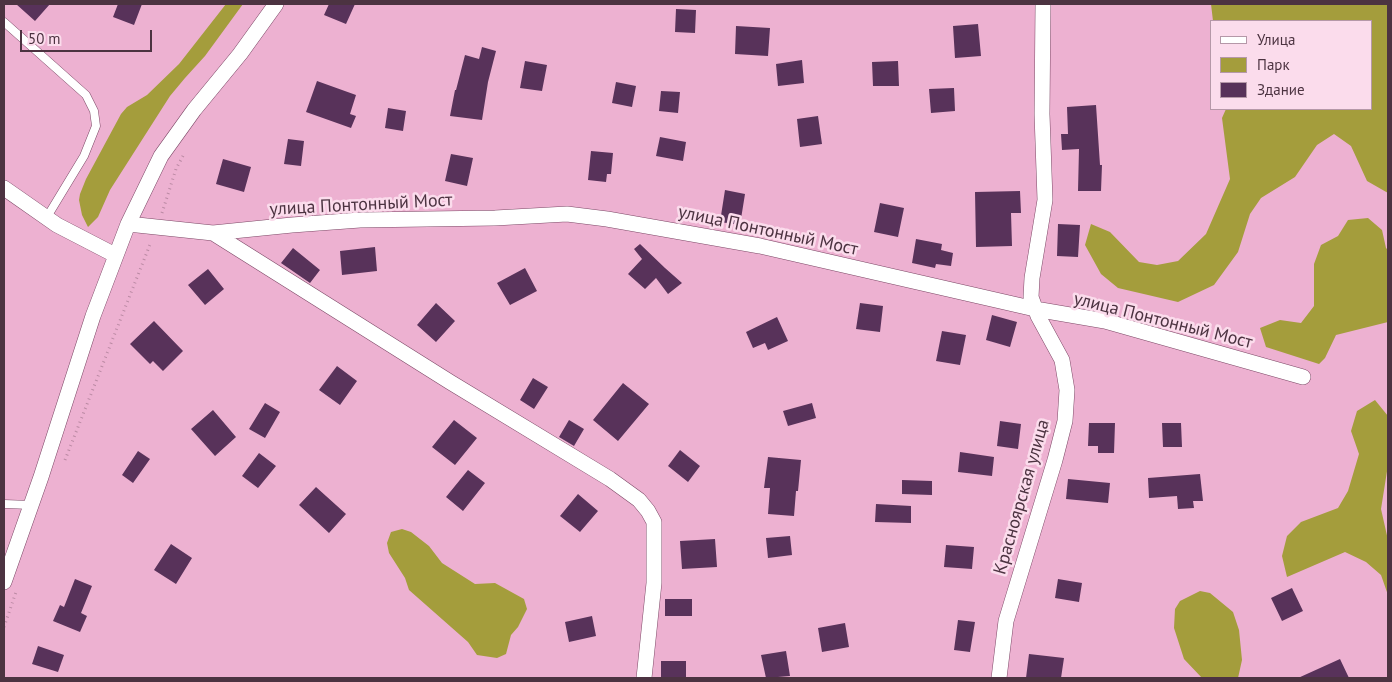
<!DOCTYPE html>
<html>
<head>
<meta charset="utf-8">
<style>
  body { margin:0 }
  #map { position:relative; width:1392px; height:682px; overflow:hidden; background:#edb1d1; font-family:"PT Sans",sans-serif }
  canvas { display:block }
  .frame { position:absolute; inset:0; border:5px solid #4c3341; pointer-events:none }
  .legend { position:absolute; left:1210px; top:20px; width:162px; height:90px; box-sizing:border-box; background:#fbdcec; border:1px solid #b598a8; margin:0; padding:6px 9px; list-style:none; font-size:15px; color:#4c3341 }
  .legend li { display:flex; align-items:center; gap:10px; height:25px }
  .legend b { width:25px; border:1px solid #b598a8 }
  .scale { position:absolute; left:20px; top:30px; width:132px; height:22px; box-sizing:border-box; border:2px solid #4c3341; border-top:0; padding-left:6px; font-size:15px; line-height:18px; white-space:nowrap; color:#4c3341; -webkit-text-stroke:4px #fbdcec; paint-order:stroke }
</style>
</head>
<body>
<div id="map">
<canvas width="1392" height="682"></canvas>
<div class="frame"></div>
<ul class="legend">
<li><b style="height:6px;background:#fff"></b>Улица</li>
<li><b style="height:14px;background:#a49d3c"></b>Парк</li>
<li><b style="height:14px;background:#58325a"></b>Здание</li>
</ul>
<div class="scale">50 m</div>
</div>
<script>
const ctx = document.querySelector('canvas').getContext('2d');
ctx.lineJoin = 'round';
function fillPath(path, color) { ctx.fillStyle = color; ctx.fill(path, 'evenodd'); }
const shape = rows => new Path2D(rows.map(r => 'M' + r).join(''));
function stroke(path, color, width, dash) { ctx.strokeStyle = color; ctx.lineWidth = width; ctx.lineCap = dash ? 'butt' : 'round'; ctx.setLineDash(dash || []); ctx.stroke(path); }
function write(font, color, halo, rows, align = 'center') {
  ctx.font = font + ' "PT Sans",sans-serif'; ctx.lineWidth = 5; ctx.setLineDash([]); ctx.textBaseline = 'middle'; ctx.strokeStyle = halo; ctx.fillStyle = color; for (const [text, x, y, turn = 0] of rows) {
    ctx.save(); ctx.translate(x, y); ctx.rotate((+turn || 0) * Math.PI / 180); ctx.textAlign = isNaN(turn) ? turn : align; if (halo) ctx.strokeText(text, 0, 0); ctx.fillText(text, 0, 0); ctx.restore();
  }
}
fillPath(shape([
  [226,4,243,4,205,56,185,78,170,96,110,190,98,217,88,227,82,215,79,200,80,194,86,179,121,114,127,107,147,95,179,64],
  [1211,4,1388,4,1388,193,1367,181,1351,146,1334,134,1317,145,1295,177,1261,198,1250,214,1238,252,1214,285,1178,302,1118,288,1101,274,1085,245,1091,224,1110,232,1139,262,1157,265,1178,261,1206,234,1230,179,1222,118,1226,109,1371,109,1371,21,1213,21],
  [1368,218,1382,230,1386,248,1388,250,1388,322,1336,335,1325,358,1319,364,1266,347,1260,328,1280,320,1301,323,1314,306,1314,264,1321,245,1338,236,1348,220],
  [1375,400,1388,416,1388,465,1381,509,1388,540,1388,595,1381,575,1366,562,1345,552,1287,577,1282,556,1287,536,1301,522,1338,508,1348,491,1359,454,1351,431,1357,411],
  [402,529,411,532,429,546,442,563,475,584,495,583,524,599,527,609,518,627,511,635,506,654,497,658,477,655,468,642,409,590,405,578,389,553,387,543,391,532],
  [1200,591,1210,593,1233,612,1239,630,1242,660,1238,678,1202,678,1184,659,1174,628,1175,609,1180,601]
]), '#a49d3c');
fillPath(shape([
  [16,4,50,4,35,21],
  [118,4,142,4,134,25,113,17],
  [329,4,355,4,346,24,324,15],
  [676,9,696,10,695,33,675,32],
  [978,24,981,56,955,58,953,26],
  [736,26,770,28,768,56,735,54],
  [482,47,496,51,488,82,482,120,450,116,455,90,456,90,465,55,479,59],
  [802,60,804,83,778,86,776,64],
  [525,61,547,65,542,91,520,88],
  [898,61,899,86,873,86,872,62],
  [317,81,356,95,350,114,356,116,351,128,306,112],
  [616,82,636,86,632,107,612,103],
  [954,88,955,111,931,113,929,89],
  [661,91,680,92,678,113,659,111],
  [1096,105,1100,165,1102,165,1101,191,1078,191,1079,149,1062,150,1061,134,1068,134,1067,107],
  [388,108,406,111,403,131,385,128],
  [818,116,822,144,800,147,797,119],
  [660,137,686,142,683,161,656,156],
  [288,139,304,141,301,166,284,164],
  [591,151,613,153,611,174,607,174,606,182,588,180],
  [451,154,473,158,467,186,445,181],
  [223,159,251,167,244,192,216,184],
  [725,190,745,194,740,225,720,222],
  [1020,191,1021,213,1011,213,1012,246,976,247,975,192],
  [880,203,904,208,898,237,874,232],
  [1058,224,1080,225,1078,257,1057,256],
  [916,239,942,244,941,250,953,253,951,266,936,264,935,268,912,263],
  [640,244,665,268,682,283,668,294,656,278,645,289,628,274,642,259,634,249],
  [375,247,377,271,342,275,340,251],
  [293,248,320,270,310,283,281,263],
  [525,268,537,291,510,305,497,283],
  [208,269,224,289,205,305,188,285],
  [436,303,455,321,436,342,417,325],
  [860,303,883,306,880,332,856,329],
  [992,315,1017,322,1010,347,986,340],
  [777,317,788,341,768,350,765,343,753,348,746,332],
  [154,321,183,351,163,371,153,361,150,364,130,344],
  [942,331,966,335,960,365,936,361],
  [337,366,357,381,340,405,319,390],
  [533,378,548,387,534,409,520,400],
  [623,383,649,404,618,441,593,420],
  [265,403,280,412,265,438,249,429],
  [812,403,816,418,788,426,783,411],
  [213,410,236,437,215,456,191,429],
  [454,420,477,438,455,465,432,447],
  [569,420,584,429,574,446,559,437],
  [1000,421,1021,424,1018,449,997,446],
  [1089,423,1115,423,1114,453,1098,453,1098,446,1088,446],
  [1162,423,1181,423,1182,447,1163,447],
  [680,450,700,466,688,482,668,466],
  [138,451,150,459,133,483,122,475],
  [960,452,994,457,992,476,958,472],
  [259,453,276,466,258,488,242,476],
  [768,457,801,460,798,491,796,491,794,516,768,514,770,488,764,488],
  [468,470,485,483,463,511,446,497],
  [1200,474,1203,501,1193,501,1194,508,1178,509,1177,496,1149,498,1148,478],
  [1068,479,1110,483,1108,503,1066,499],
  [902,480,932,481,932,495,902,494],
  [316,487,346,514,329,533,299,505],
  [578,494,598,511,580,532,560,516],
  [876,504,911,506,911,523,875,522],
  [790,536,792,555,768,558,766,538],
  [715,539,717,567,682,569,680,541],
  [171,544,192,558,176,584,154,570],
  [946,545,974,547,972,569,944,567],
  [75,579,92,586,81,613,87,616,80,632,53,621,60,605,64,607],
  [1058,579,1082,583,1079,602,1055,598],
  [1292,588,1303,611,1282,621,1271,598],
  [665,599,692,599,692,616,665,616],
  [592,616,596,636,569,642,565,622],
  [958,620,975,622,970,652,954,650],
  [845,623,849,647,822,652,818,628],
  [38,646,64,655,58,672,32,664],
  [786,651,790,676,766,678,761,655],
  [1029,654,1064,658,1061,678,1026,678],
  [1340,659,1349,678,1298,678],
  [661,661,686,661,686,678,661,678]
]), '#58325a');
const lane = shape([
  [4,22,86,95,94,111,96,126,84,156,47,217],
  [4,504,31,505]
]);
const street = shape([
  [4,188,57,225,115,255],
  [128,224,213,233,292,225,360,220,495,218,567,214,607,219,760,246,1035,309,1105,321,1303,377],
  [213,233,450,382,610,479,639,500,648,511,654,522,654,583,644,678],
  [4,582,41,477,93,316,128,224,161,156,194,110,240,54,276,4],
  [999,678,1006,621,1055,460,1065,421,1067,390,1062,360,1038,316,1031,297,1032,278,1045,200,1042,114,1043,4]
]);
stroke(lane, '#7c4866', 9);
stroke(street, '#7c4866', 16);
stroke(shape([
  [162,213,176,169,184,154],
  [65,460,151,242],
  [4,627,16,592]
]), '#bb8aa4', 3, [1, 4]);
stroke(lane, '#fff', 8);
stroke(street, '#fff', 15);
write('18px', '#4c3341', '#fbdcec', [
  ["улица Понтонный Мост",361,205,-3],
  ["улица Понтонный Мост",768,231,12],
  ["улица Понтонный Мост",1163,321,14],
  ["Красноярская улица",1022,497,-74]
]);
</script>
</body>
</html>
